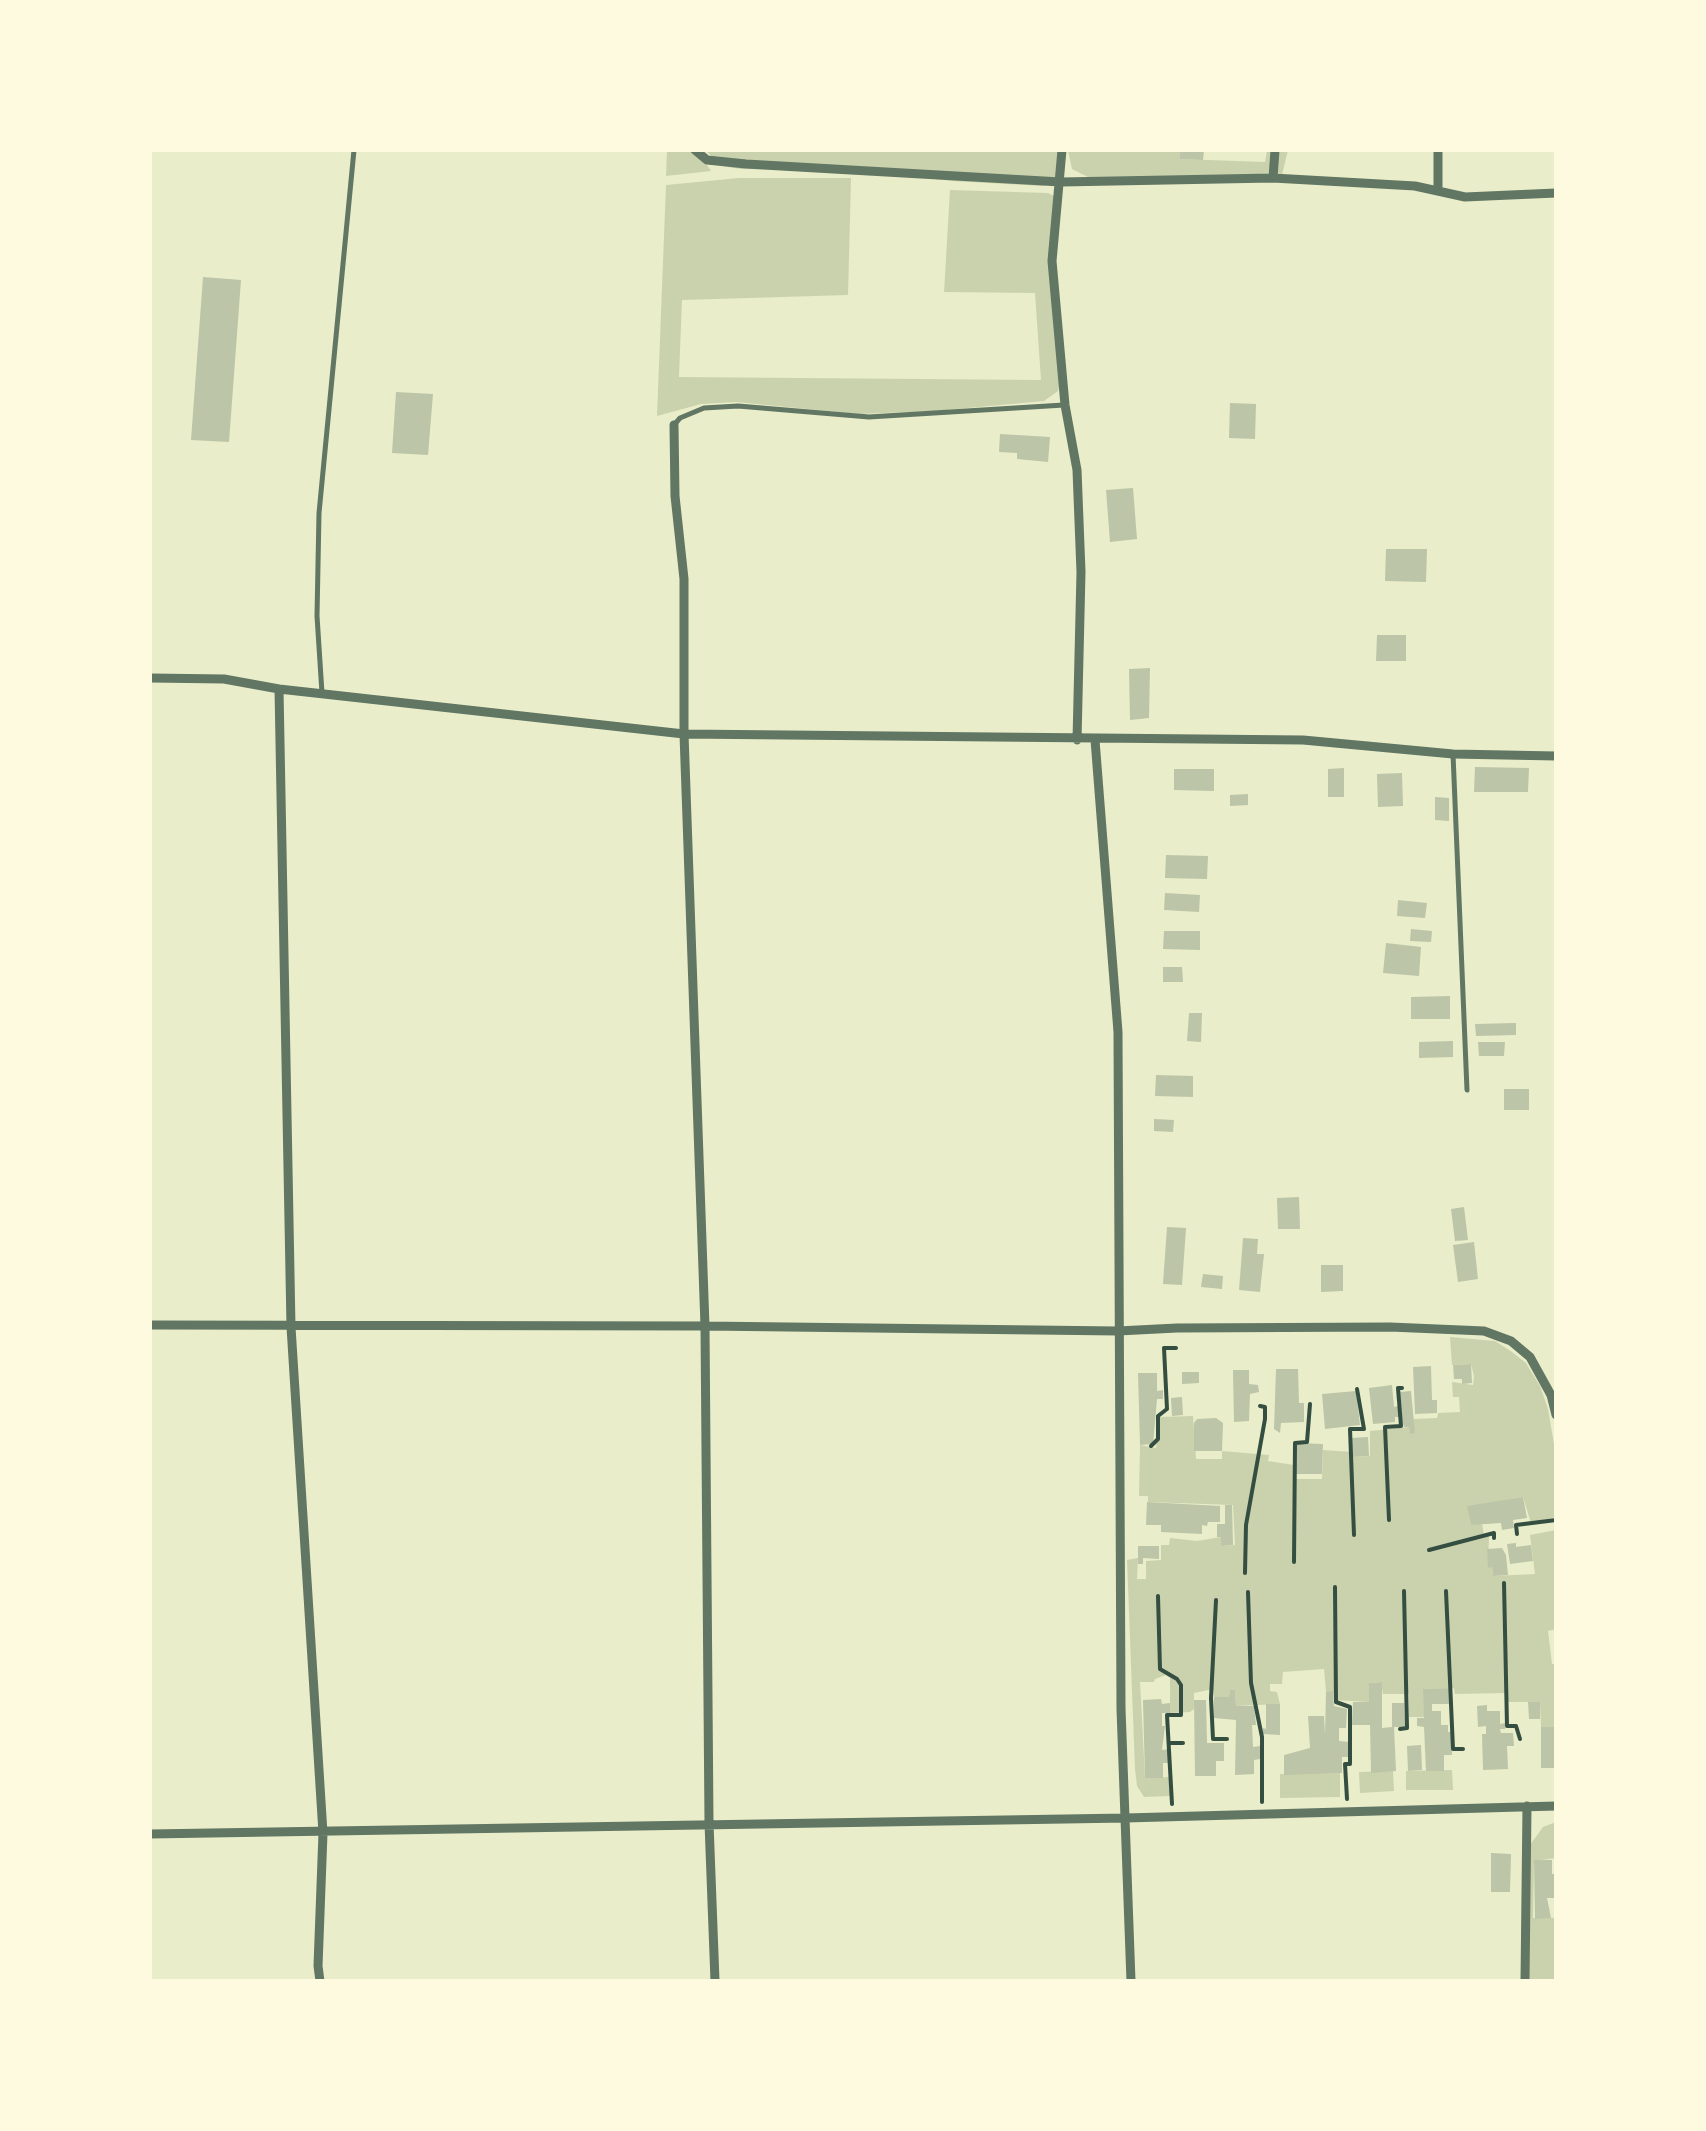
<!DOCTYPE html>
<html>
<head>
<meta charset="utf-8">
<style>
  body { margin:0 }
  #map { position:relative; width:1706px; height:2131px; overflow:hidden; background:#e9edc9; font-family:Inter,sans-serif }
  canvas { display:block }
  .frame { position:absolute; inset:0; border:152px solid #fefae0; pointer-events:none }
</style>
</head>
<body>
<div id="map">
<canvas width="1706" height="2131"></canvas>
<div class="frame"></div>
</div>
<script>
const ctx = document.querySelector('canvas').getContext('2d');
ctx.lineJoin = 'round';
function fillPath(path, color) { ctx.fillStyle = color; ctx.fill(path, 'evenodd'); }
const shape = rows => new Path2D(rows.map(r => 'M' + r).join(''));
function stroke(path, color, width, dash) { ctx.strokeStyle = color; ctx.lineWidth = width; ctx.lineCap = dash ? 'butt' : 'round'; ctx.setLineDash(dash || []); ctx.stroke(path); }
fillPath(shape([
  [667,150,697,150,711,171,666,176],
  [705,150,1059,150,1056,178,1044,186,952,181,850,170,740,169,722,166],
  [1068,150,1180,150,1180,159,1265,162,1267,150,1288,150,1282,175,1100,183,1072,169],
  [739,178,851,178,848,295,682,300,679,377,1041,380,1035,293,944,292,950,190,1048,193,1054,196,1050,262,1060,381,1058,391,1044,401,935,411,858,414,736,402,701,404,657,416,666,185],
  [1450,1337,1495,1341,1512,1352,1526,1363,1540,1386,1548,1409,1556,1456,1556,1517,1531,1523,1523,1497,1468,1507,1471,1525,1482,1523,1484,1536,1489,1536,1488,1567,1492,1567,1493,1576,1535,1574,1530,1535,1556,1530,1556,1629,1548,1631,1552,1664,1556,1664,1555,1727,1541,1727,1540,1702,1508,1702,1507,1693,1455,1694,1454,1688,1424,1689,1424,1717,1409,1717,1409,1694,1383,1694,1381,1682,1369,1683,1369,1702,1334,1700,1333,1692,1326,1692,1324,1669,1283,1672,1282,1684,1270,1684,1270,1691,1277,1692,1280,1704,1236,1706,1235,1690,1230,1690,1229,1697,1214,1697,1213,1689,1194,1693,1194,1709,1190,1712,1170,1713,1170,1678,1166,1675,1155,1679,1154,1682,1140,1682,1141,1700,1145,1778,1170,1777,1170,1796,1144,1797,1137,1786,1135,1769,1127,1560,1138,1558,1137,1579,1146,1579,1146,1561,1161,1560,1161,1545,1169,1545,1170,1538,1197,1541,1221,1537,1221,1546,1235,1545,1233,1505,1148,1502,1148,1496,1139,1496,1140,1445,1156,1448,1159,1417,1193,1416,1196,1459,1222,1459,1222,1451,1269,1455,1268,1461,1294,1465,1296,1479,1322,1479,1323,1450,1352,1452,1353,1457,1370,1456,1370,1431,1409,1427,1410,1433,1414,1433,1414,1419,1437,1418,1438,1413,1460,1412,1459,1397,1453,1397,1452,1382,1473,1385,1474,1376,1471,1364,1452,1365],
  [1452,1770,1453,1790,1406,1790,1406,1771],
  [1393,1771,1394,1791,1360,1793,1359,1772],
  [1340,1773,1340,1797,1280,1798,1280,1774],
  [1556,1822,1556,1858,1534,1861,1533,1918,1556,1918,1556,1981,1529,1981,1530,1845,1543,1827]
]), '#cad2ad');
fillPath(shape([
  [1180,150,1204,150,1203,160,1180,159],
  [203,277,241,280,229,442,191,440],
  [396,392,433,394,428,455,392,453],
  [1230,403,1256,404,1255,439,1229,438],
  [1000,434,1050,437,1048,462,1017,459,1017,453,999,452],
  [1133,488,1137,539,1110,542,1106,490],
  [1386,549,1427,549,1426,582,1385,581],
  [1377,635,1406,635,1406,661,1376,661],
  [1150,668,1149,718,1130,720,1129,669],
  [1475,767,1529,768,1528,792,1474,792],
  [1344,768,1344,797,1328,797,1328,769],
  [1174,769,1214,769,1214,791,1174,790],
  [1402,773,1403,806,1378,807,1377,774],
  [1248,794,1248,805,1230,806,1230,795],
  [1435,797,1449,798,1449,821,1435,820],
  [1166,855,1208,856,1207,879,1165,878],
  [1165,893,1200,895,1199,912,1164,910],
  [1398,900,1427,903,1425,918,1397,916],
  [1411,929,1432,931,1431,942,1410,941],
  [1164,931,1200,931,1200,950,1163,949],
  [1386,943,1421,947,1419,976,1383,973],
  [1163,967,1182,967,1183,982,1163,982],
  [1450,996,1450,1019,1411,1019,1411,997],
  [1189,1013,1202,1013,1201,1042,1187,1041],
  [1516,1023,1516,1035,1476,1036,1475,1024],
  [1453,1041,1453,1057,1419,1058,1419,1042],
  [1478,1042,1505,1042,1504,1056,1479,1056],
  [1156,1075,1193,1076,1193,1097,1155,1096],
  [1504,1089,1529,1089,1529,1110,1504,1110],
  [1154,1119,1174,1120,1173,1132,1154,1131],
  [1299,1197,1300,1229,1278,1229,1277,1198],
  [1464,1207,1468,1240,1455,1241,1451,1209],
  [1167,1227,1186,1228,1182,1285,1163,1284],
  [1243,1238,1258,1239,1257,1254,1264,1254,1260,1292,1239,1290],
  [1474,1242,1478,1279,1458,1282,1453,1245],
  [1321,1265,1343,1265,1343,1291,1321,1292],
  [1203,1274,1223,1276,1222,1289,1201,1287],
  [1471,1364,1472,1383,1462,1384,1462,1379,1454,1379,1453,1365],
  [1431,1366,1432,1400,1437,1400,1437,1413,1415,1414,1413,1367],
  [1276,1369,1298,1369,1299,1403,1304,1403,1304,1422,1281,1423,1280,1433,1274,1429],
  [1233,1370,1249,1370,1249,1384,1258,1385,1259,1392,1250,1394,1249,1421,1234,1422],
  [1182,1372,1199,1372,1199,1383,1182,1384],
  [1138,1373,1157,1373,1157,1391,1163,1390,1163,1399,1157,1399,1153,1444,1140,1445],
  [1392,1385,1394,1407,1398,1406,1399,1417,1395,1417,1395,1422,1373,1424,1369,1388],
  [1356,1391,1360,1425,1325,1429,1322,1394],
  [1411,1391,1415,1433,1410,1434,1409,1427,1404,1427,1402,1420,1400,1392],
  [1182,1397,1183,1415,1172,1416,1171,1398],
  [1216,1418,1223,1423,1222,1451,1194,1451,1194,1423,1197,1419],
  [1368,1437,1369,1456,1352,1457,1351,1438],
  [1296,1443,1323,1444,1322,1474,1295,1474],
  [1523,1497,1527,1518,1513,1520,1514,1528,1502,1530,1501,1523,1471,1525,1467,1506],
  [1147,1502,1220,1506,1220,1522,1208,1522,1207,1526,1202,1525,1202,1534,1161,1532,1161,1525,1146,1525],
  [1225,1505,1232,1505,1233,1545,1221,1546,1221,1537,1217,1537,1217,1524,1225,1524],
  [1516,1543,1516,1547,1531,1545,1533,1561,1510,1564,1507,1544],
  [1138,1546,1159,1546,1159,1559,1143,1558,1143,1564,1138,1564],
  [1502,1548,1506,1555,1508,1575,1493,1576,1492,1567,1488,1568,1487,1549],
  [1382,1682,1382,1728,1392,1727,1392,1703,1404,1703,1405,1727,1394,1727,1396,1771,1371,1773,1370,1725,1352,1725,1353,1702,1369,1702,1369,1683],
  [1451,1688,1452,1704,1432,1704,1432,1711,1441,1711,1441,1725,1448,1725,1448,1732,1451,1732,1452,1755,1444,1755,1444,1771,1426,1771,1424,1727,1417,1726,1417,1718,1424,1718,1423,1689],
  [1230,1690,1235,1690,1236,1706,1254,1706,1256,1725,1252,1725,1253,1747,1260,1746,1260,1759,1254,1760,1254,1774,1235,1775,1236,1720,1214,1718,1214,1697,1229,1697],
  [1333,1691,1334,1706,1347,1709,1346,1728,1339,1728,1339,1741,1349,1742,1349,1757,1342,1757,1342,1773,1284,1775,1284,1755,1310,1748,1308,1716,1324,1716,1325,1735,1326,1692],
  [1161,1699,1162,1704,1170,1703,1170,1713,1162,1713,1162,1726,1165,1726,1162,1750,1169,1749,1169,1763,1163,1763,1163,1778,1145,1778,1143,1700],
  [1194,1700,1206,1700,1207,1743,1224,1743,1224,1761,1216,1761,1216,1776,1195,1776],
  [1528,1702,1540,1702,1540,1719,1529,1719],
  [1266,1704,1280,1704,1280,1735,1263,1734,1263,1728,1266,1729],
  [1487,1705,1487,1711,1500,1711,1500,1724,1505,1723,1505,1729,1500,1729,1501,1733,1513,1733,1514,1746,1507,1746,1508,1769,1483,1770,1482,1734,1486,1734,1486,1726,1478,1727,1477,1706],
  [1541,1727,1555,1727,1556,1768,1541,1768],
  [1421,1745,1422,1770,1408,1771,1407,1746],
  [1491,1853,1511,1854,1510,1892,1491,1892],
  [1534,1860,1552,1860,1552,1874,1556,1874,1556,1898,1547,1898,1551,1918,1535,1919]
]), '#bcc5a7');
stroke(shape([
  [1151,1446,1158,1439,1158,1416,1167,1409,1164,1348,1176,1348],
  [1389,1520,1385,1427,1401,1426,1398,1388,1402,1388],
  [1517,1534,1516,1525,1556,1520],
  [1354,1535,1350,1429,1364,1429,1357,1389],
  [1429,1550,1494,1533,1494,1538],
  [1294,1562,1295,1443,1307,1442,1310,1404],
  [1245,1573,1246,1525,1265,1419,1265,1407,1260,1406],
  [1504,1583,1507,1726,1516,1726,1520,1739],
  [1335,1587,1336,1702,1350,1707,1350,1764,1345,1764,1347,1799],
  [1446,1591,1453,1749,1463,1749],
  [1248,1592,1251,1683,1262,1737,1262,1802],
  [1158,1596,1160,1669,1177,1679,1181,1685,1181,1715,1167,1715,1172,1804],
  [1216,1600,1211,1698,1213,1739,1227,1739],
  [1400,1729,1407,1728,1404,1591],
  [1170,1743,1183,1743]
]), '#344e41', 4);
stroke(shape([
  [674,425,680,418,704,408,738,406,869,417,1064,405],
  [322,693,317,616,319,513,354,150],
  [1453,754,1467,1090]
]), '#617663', 5);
stroke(shape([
  [695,150,707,160,746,164,1061,182,1273,178,1415,186,1465,197,1556,193],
  [1062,150,1052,261,1065,405,1077,470,1081,572,1077,740],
  [1273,178,1275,150],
  [1438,191,1438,150],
  [674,425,675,496,684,579,684,734,705,1326,709,1823,715,1981],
  [150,678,224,679,279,689,684,734,1303,740,1453,754,1556,756],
  [279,689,291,1327,323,1833,318,1966,320,1981],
  [1095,740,1118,1032,1121,1709,1131,1981],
  [150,1325,705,1326,1118,1331,1177,1328,1390,1327,1484,1331,1511,1341,1530,1357,1551,1395,1556,1415],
  [150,1834,1126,1818,1556,1806],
  [1525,1981,1527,1806]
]), '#617663', 9);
</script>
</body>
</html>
